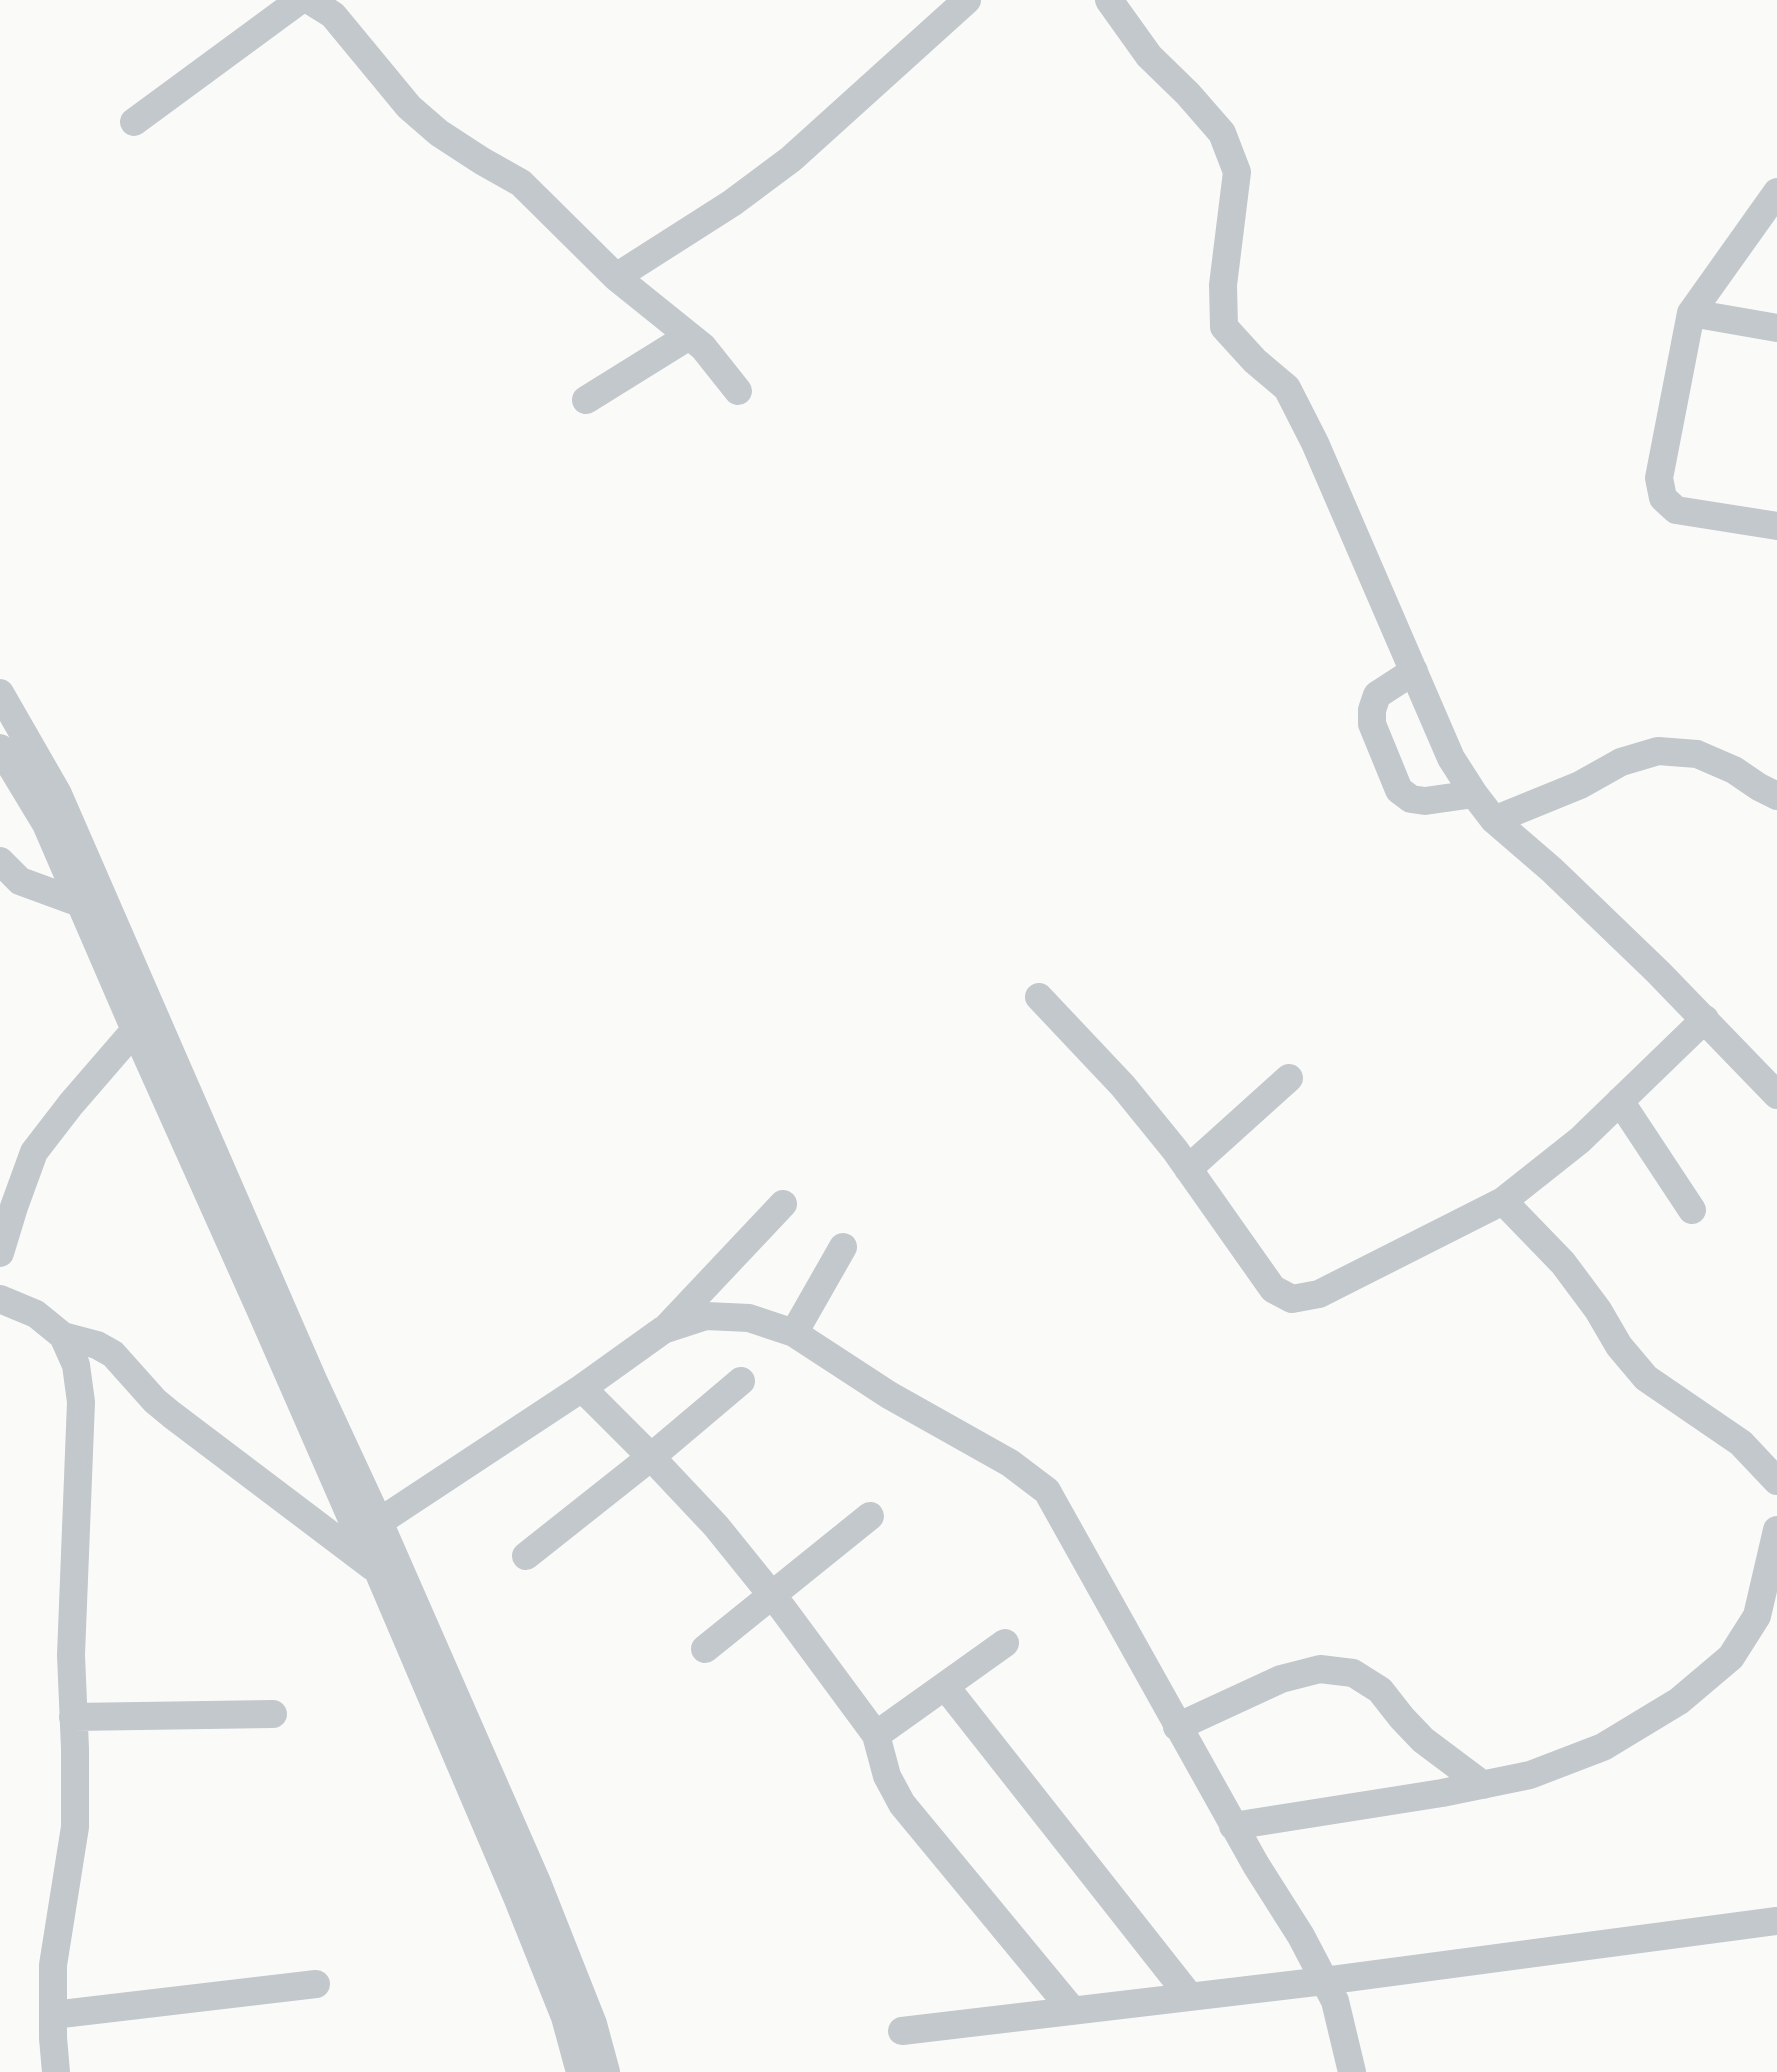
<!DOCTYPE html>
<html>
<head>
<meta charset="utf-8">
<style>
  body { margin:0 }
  canvas { display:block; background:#fafaf8 }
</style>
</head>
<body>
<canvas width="1777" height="2072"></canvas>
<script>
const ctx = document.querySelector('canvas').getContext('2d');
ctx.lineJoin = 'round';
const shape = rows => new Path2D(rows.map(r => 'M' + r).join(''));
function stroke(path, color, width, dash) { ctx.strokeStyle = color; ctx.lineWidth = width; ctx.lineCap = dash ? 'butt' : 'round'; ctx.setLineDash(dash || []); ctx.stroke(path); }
stroke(shape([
  [309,0,333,15,409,107,439,133,482,161,521,183,616,277,732,203,791,159,967,0],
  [1109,0,1149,56,1188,94,1222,133,1237,172,1223,285,1224,327,1255,361,1287,388,1315,443,1451,758,1474,794,1494,820,1552,870,1658,972,1777,1095],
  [134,122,300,0],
  [1777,192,1691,313,1659,478,1663,498,1676,510,1777,526],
  [616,277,703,347,738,391],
  [1691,313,1777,328],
  [586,400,689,336],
  [1414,671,1377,695,1372,710,1372,724,1399,790,1411,799,1425,801,1474,794],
  [0,693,58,794,314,1382,379,1522,536,1880,593,2024,606,2072],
  [0,748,46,824,135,1030,260,1309,354,1524,378,1571,517,1897,565,2017,580,2072],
  [1494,820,1580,785,1621,762,1658,751,1697,754,1734,770,1759,787,1777,796],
  [0,861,20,881,80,903],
  [1039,997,1123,1086,1175,1150,1273,1289,1292,1299,1319,1294,1503,1201,1580,1140,1705,1019],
  [1620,1101,1692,1210],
  [1188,1169,1289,1078],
  [1503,1201,1563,1263,1598,1310,1619,1346,1646,1378,1741,1443,1777,1481],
  [0,1253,14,1207,34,1152,71,1104,135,1030],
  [0,1299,36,1314,63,1336,76,1365,81,1402,71,1655,75,1749,75,1827,53,1965,53,2038,56,2072],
  [667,1327,783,1204],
  [794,1333,843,1247],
  [63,1336,97,1345,113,1354,155,1401,172,1415,373,1567],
  [582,1388,651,1457,716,1526,783,1609,876,1735,887,1776,902,1804,1073,2011],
  [379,1522,582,1388,663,1330,706,1316,749,1318,794,1333,889,1395,1010,1463,1047,1491,1256,1865,1301,1936,1335,2001,1352,2072],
  [526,1556,651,1457,741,1381],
  [705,1649,870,1516],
  [945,1686,1190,1997],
  [73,1717,273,1714],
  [1177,1727,1281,1679,1320,1669,1353,1673,1380,1690,1402,1718,1423,1740,1483,1785],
  [876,1735,1005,1643],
  [1233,1826,1442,1793,1530,1775,1603,1747,1679,1701,1731,1657,1757,1616,1777,1530],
  [53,2015,316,1984],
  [902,2031,1324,1981,1777,1921]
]), '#c3c8cc', 28);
</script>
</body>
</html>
